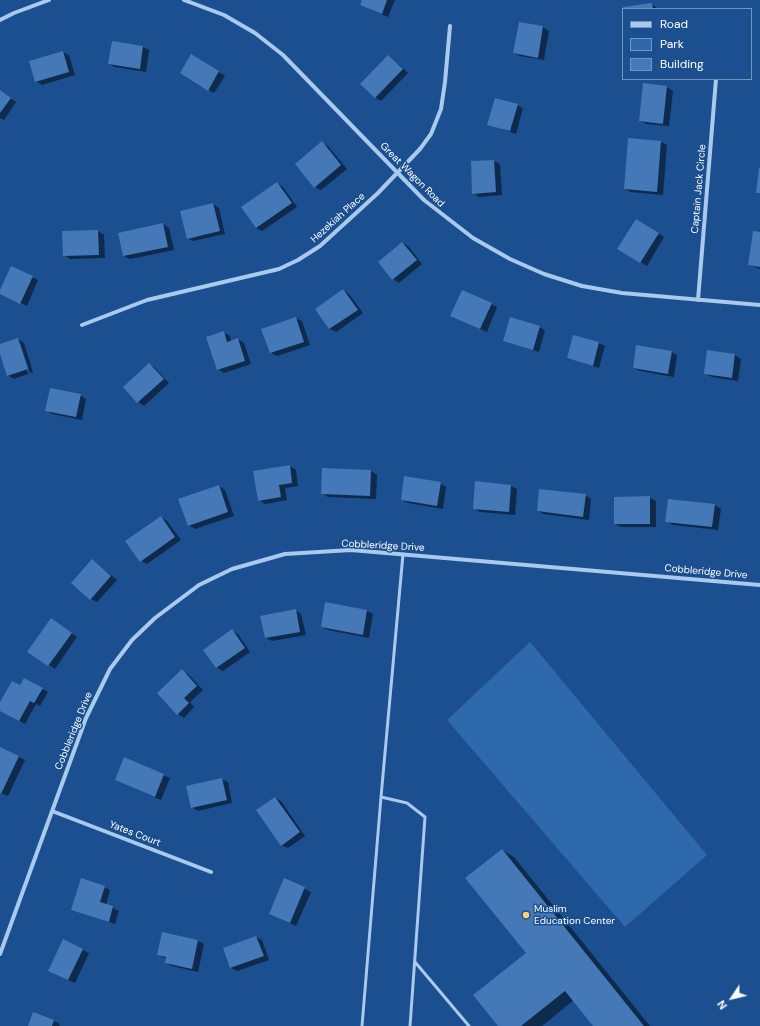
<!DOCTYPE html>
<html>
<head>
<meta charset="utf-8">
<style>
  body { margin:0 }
  #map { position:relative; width:760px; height:1026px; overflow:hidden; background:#1b4f8f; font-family:"DM Sans",sans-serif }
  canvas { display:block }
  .legend { position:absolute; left:622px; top:8px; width:130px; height:72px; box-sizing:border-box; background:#1b4f8f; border:1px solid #7695bc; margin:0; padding:5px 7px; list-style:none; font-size:12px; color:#fff }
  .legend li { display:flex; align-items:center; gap:8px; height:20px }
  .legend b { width:20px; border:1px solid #7695bc }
  .north { position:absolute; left:712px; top:978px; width:40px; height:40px; -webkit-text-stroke:3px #1b4f8f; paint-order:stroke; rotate:235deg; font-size:11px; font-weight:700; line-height:16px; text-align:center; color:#fff }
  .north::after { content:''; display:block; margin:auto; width:14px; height:18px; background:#fff; clip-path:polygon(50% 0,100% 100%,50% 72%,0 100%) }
</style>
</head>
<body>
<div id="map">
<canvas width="760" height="1026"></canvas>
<ul class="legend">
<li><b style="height:5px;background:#a9c9ee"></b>Road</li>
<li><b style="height:11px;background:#2e69ad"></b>Park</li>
<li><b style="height:11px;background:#4478b7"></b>Building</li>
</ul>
<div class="north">N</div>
</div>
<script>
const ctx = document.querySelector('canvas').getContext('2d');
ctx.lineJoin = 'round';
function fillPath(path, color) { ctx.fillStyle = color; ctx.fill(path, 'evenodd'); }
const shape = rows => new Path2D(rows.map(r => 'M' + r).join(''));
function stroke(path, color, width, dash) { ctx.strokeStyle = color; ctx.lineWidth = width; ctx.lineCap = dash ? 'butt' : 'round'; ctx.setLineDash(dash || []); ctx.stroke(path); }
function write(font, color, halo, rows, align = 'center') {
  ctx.font = font + ' "DM Sans",sans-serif'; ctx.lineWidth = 3; ctx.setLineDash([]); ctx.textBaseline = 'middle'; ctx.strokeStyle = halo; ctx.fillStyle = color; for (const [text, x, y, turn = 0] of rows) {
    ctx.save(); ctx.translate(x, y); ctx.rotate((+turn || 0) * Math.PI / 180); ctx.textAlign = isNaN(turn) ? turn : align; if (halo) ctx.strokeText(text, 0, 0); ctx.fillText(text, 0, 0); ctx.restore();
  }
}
fillPath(shape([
  [530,642,707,855,625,927,447,720]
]), '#2e69ad');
fillPath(shape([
  [363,0,395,0,388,17,361,5],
  [652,4,658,9,624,9],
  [543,27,549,31,544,60,520,56,514,53],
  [112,42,143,47,149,50,146,72,115,67,109,64],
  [63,52,69,55,75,75,42,85,36,81],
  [192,55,225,76,214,93,181,73],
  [389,56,408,73,381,101,375,97],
  [644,84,667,87,673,91,669,126,646,124,640,120],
  [0,91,16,102,4,120,0,118],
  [517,105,523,108,516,134,489,124],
  [661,142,667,145,663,195,631,192,625,189],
  [322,143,328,146,347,169,321,190,315,187],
  [494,161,500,164,502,195,479,197,473,193],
  [277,183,283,187,297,207,262,231,256,228],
  [213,204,219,208,225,234,193,241,187,238],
  [636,220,664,237,647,266,619,249],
  [163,224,169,228,174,250,130,259,124,256],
  [98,231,104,235,105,258,70,259,64,255],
  [760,233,760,269,750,265],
  [403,243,409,247,422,264,399,283,393,279,379,262],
  [32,277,38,280,27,306,0,293],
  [343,290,349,294,363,313,336,332,330,329,316,309],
  [491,304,497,307,487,332,458,319],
  [296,318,302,321,310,345,277,356,271,353],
  [539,327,545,330,539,352,505,340],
  [223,332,230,336,231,341,238,339,244,343,251,364,224,373,218,369],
  [18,339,24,343,33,372,30,373,20,343,18,343,28,374,14,379,8,375,0,351,0,345],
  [599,343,605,346,599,368,568,358],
  [671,352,677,355,674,377,640,371,634,368],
  [735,355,741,359,738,381,712,377,706,374],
  [149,364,155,368,169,383,144,406,138,402],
  [80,395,86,399,82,420,52,414,46,410],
  [290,466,296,470,298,486,285,488,287,500,265,504,259,500],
  [371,471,377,475,376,499,328,497,322,493],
  [476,482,511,486,517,489,515,515,480,512,474,508],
  [440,483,446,487,443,509,408,503,402,500],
  [219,486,225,490,234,516,195,529,188,525],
  [585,495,591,499,589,520,544,514,538,511],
  [649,497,656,501,656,527,621,527,615,524],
  [715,505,721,509,718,530,673,525,667,521],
  [161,517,167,521,181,540,147,564,141,561],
  [92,560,117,580,97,602,91,599],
  [295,610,301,614,306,635,272,641,266,638],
  [367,611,373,614,369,638,328,630,322,627],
  [57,623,77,637,55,669,29,651],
  [232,631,238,634,250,652,223,671,217,668,204,650],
  [182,671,188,674,203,690,190,702,194,707,184,718,178,714,158,693],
  [25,679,48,692,40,706,36,704,25,724,0,710,0,704,20,687],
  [0,748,25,760,8,796,0,793],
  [124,759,170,778,161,800,116,780],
  [221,779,228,782,232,803,198,811,192,807],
  [275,798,281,801,305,836,288,848,281,845],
  [502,850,514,857,650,1026,595,1026,574,1000,542,1026,499,1026,528,953],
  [285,880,311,892,296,926,270,914],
  [104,887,110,890,106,905,119,911,115,924,72,910],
  [163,933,198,941,204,944,198,972,172,966,166,963,167,959,158,955],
  [256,937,262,940,269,960,237,971,231,968,224,948],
  [63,940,89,953,75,983,55,974],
  [34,1013,54,1021,60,1024,59,1026,29,1026]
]), '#0007');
fillPath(shape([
  [362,0,387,0,382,14,360,5],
  [652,3,653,9,623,9,623,7],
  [519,22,543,26,538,58,513,53],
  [112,41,143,46,140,69,108,64],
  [63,51,69,72,35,82,29,61],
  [191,54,219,71,208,91,180,73],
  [388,55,403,69,375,98,360,84],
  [643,83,667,86,663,124,639,121],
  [0,90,11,98,0,113],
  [495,98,518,104,510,131,487,125],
  [628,138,661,141,657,192,624,189],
  [322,141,341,165,314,188,295,164],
  [494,160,496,192,472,194,471,161],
  [759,168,760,168,760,193,756,193],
  [277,182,292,203,256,228,241,207],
  [213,203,220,231,187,239,180,211],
  [636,219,659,233,640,263,617,249],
  [163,223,168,247,123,256,118,233],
  [98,230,99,255,63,256,62,231],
  [753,231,760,232,760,267,748,265],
  [402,242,417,260,392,280,378,262],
  [11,266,33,276,20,304,0,294,0,290],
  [343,289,358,310,329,329,315,309],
  [462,290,492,303,480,329,450,316],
  [296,317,304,342,270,353,261,329],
  [510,317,540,326,533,350,503,341],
  [224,331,227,342,238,338,245,361,217,370,206,337],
  [573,335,599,342,593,366,567,358],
  [18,338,28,369,7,376,0,354,0,344],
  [636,345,672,351,668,374,633,368],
  [707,350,735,354,732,378,704,374],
  [149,363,164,379,137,403,123,387],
  [50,388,81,394,76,417,45,411],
  [290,465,292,483,279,485,281,497,258,501,253,471],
  [322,468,371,470,370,496,321,494],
  [404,476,441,482,437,506,401,500],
  [475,481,511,485,509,512,473,509],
  [219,485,228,512,188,526,178,499],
  [539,489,586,494,583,517,537,511],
  [650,496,650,524,614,524,614,497],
  [668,499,715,504,712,527,665,522],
  [161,516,175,537,140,562,125,541],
  [92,559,111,576,90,600,71,583],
  [325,602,367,610,363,635,321,627],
  [296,609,300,632,265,638,260,616],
  [51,618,72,633,48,666,27,652],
  [232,629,245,648,216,668,203,650],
  [182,669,197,686,184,698,189,703,177,715,157,693],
  [24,678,43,688,34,703,30,701,19,721,0,711,0,702,12,681,20,685],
  [0,747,19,756,1,794,0,793],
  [124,757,164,774,155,797,115,780],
  [222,778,227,800,191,808,186,786],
  [275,797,300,832,281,846,256,810],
  [502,849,644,1026,593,1026,565,991,521,1026,498,1026,473,995,526,953,465,878],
  [81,878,105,886,100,902,113,906,109,922,71,910],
  [284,878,305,887,290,923,269,914],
  [162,932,198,940,192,969,165,963,166,957,157,955],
  [256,936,264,956,230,968,223,948],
  [63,939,83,949,68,980,48,971],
  [33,1012,54,1020,52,1026,28,1026]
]), '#4478b7');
stroke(shape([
  [381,797,407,803,425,817,410,1026],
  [415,962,469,1026],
  [362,1026,381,797,403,554]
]), '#a9c9ee', 3);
stroke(shape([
  [184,0,224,15,255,33,283,55,424,200,473,238,510,259,544,274,582,286,622,293,760,305],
  [0,20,14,13,49,0],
  [698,300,716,79],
  [82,325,147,300,279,269,298,260,320,246,378,193,420,149,431,134,441,109,445,82,450,26],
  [52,811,211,872],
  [0,954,86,718,110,669,132,640,155,618,199,585,232,569,285,554,351,550,760,585]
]), '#a9c9ee', 4);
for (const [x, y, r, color] of [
  [526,915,4,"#ffd166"]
]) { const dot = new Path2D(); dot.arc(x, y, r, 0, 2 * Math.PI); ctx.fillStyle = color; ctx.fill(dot); stroke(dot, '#1b4f8f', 1.5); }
write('10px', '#fff', '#1b4f8f', [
  ["Great Wagon Road",412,175,45],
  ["Captain Jack Circle",699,189,-85],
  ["Hezekiah Place",338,218,-42],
  ["Cobbleridge Drive",383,546,3],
  ["Cobbleridge Drive",706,572,5],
  ["Cobbleridge Drive",74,731,-68],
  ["Yates Court",135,834,21]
]);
write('10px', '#fff', '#1b4f8f', [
  ["Muslim",534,909],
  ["Education Center",534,921]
], 'left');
</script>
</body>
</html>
